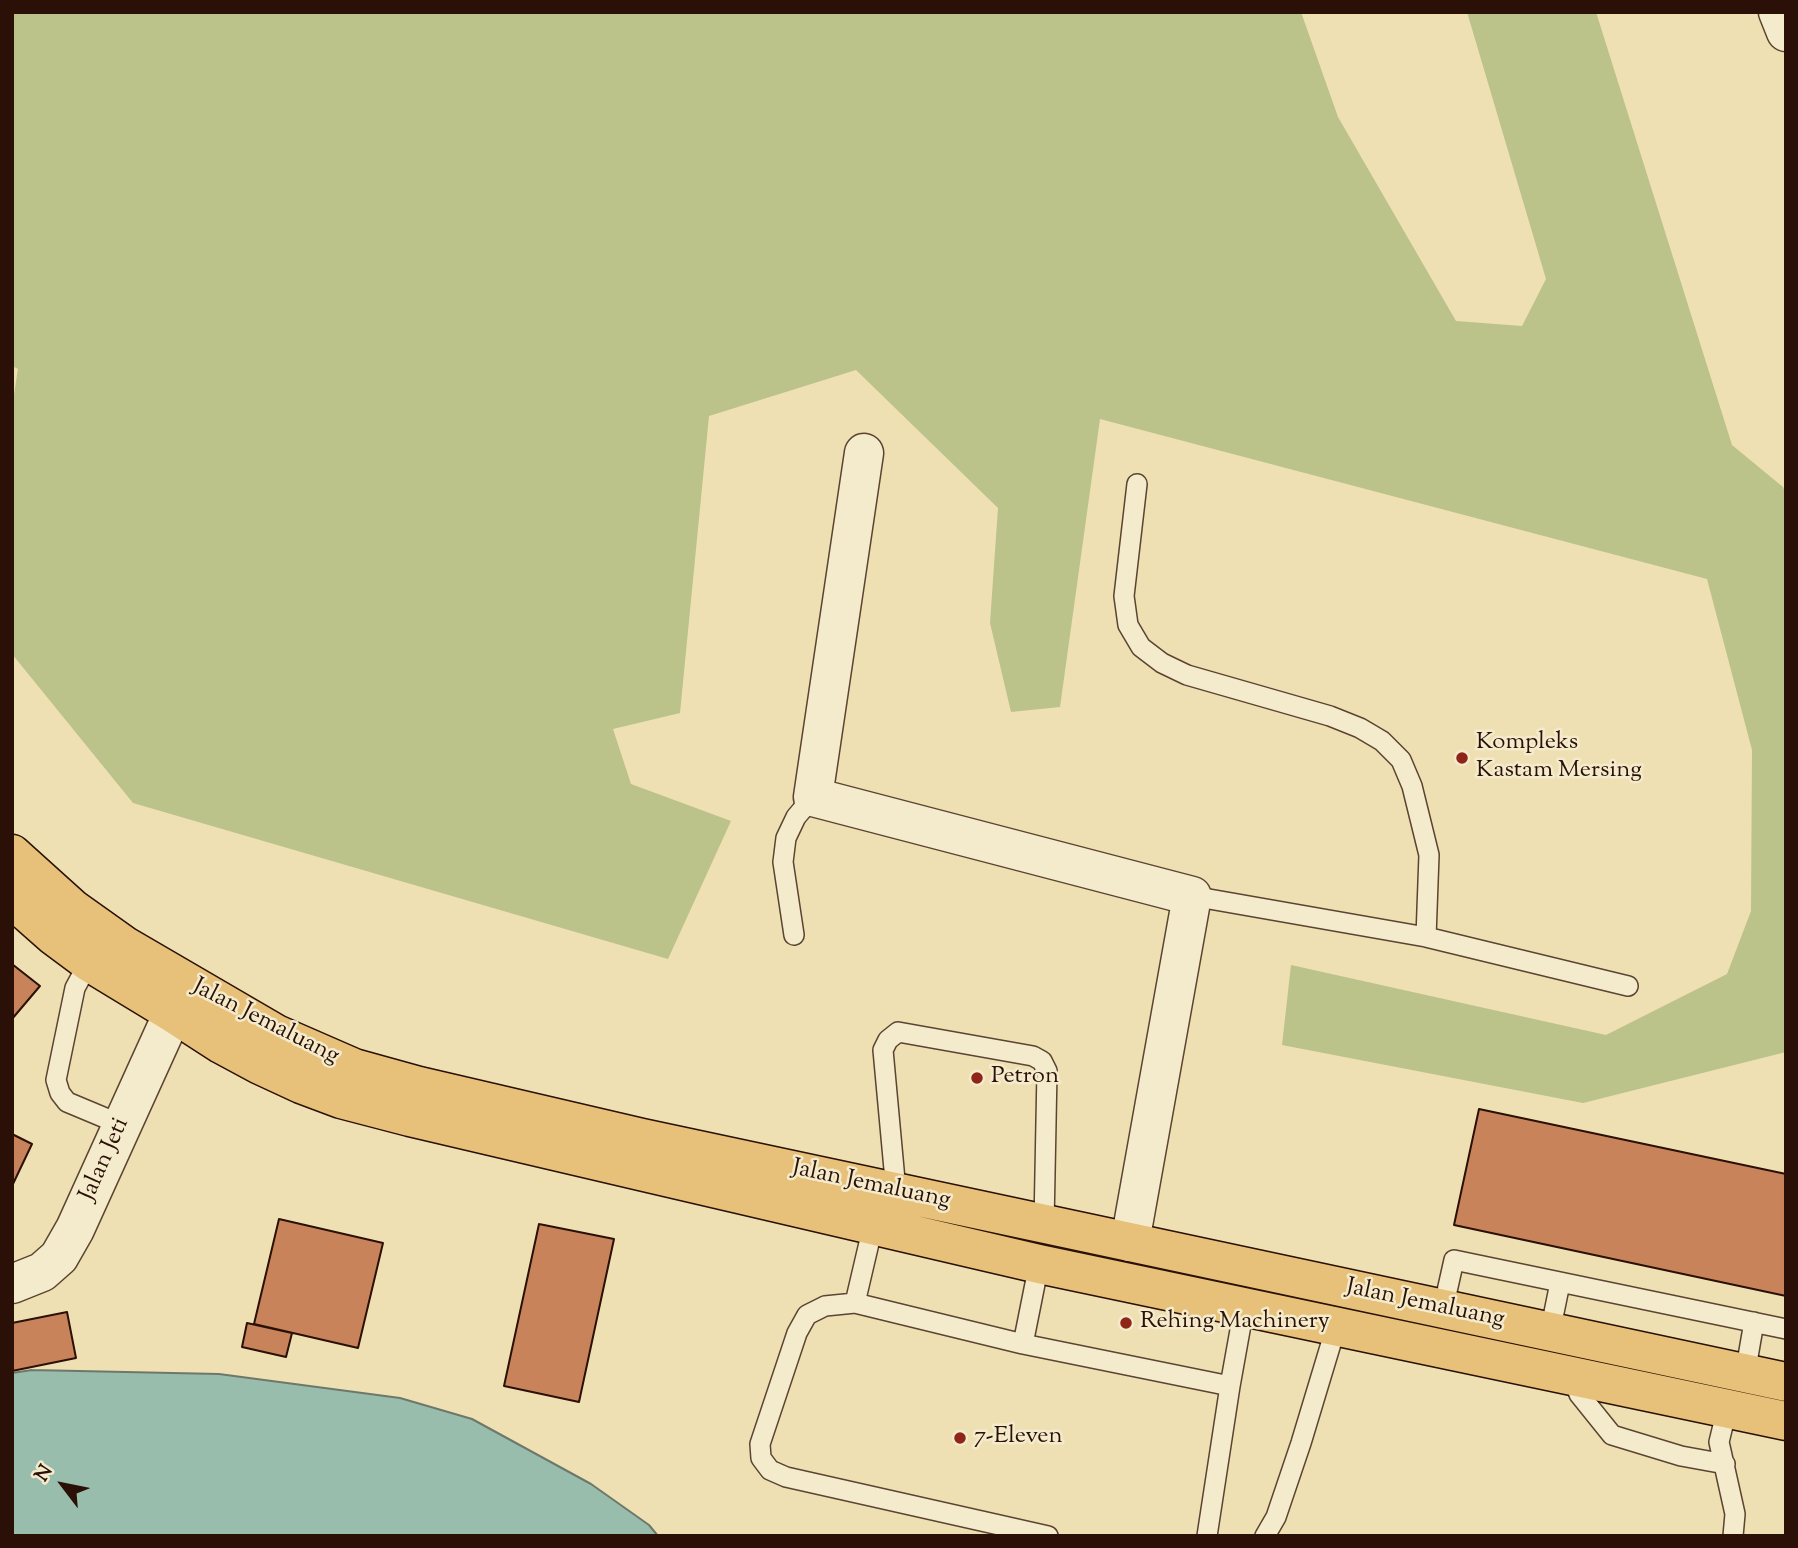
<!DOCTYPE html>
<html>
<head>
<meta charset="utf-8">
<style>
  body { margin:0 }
  #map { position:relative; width:1798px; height:1548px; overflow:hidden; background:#eee0b2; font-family:"Sorts Mill Goudy",serif }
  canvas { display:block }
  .frame { position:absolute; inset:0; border:14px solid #2a1006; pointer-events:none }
  .north { position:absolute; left:28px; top:1450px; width:70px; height:70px; -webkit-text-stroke:5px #f4ebcd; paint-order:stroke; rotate:302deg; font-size:19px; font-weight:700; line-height:28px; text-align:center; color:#2a1006 }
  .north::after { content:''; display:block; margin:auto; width:24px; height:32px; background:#2a1006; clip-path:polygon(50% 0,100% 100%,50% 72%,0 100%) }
</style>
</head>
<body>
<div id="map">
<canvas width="1798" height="1548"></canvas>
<div class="frame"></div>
<div class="north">N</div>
</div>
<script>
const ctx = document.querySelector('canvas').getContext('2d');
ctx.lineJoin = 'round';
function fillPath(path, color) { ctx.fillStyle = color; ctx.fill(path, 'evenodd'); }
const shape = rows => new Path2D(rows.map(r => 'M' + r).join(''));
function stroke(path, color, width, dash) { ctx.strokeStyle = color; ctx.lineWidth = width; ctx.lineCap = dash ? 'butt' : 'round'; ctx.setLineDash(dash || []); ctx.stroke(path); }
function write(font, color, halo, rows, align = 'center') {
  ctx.font = font + ' "Sorts Mill Goudy",serif'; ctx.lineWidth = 5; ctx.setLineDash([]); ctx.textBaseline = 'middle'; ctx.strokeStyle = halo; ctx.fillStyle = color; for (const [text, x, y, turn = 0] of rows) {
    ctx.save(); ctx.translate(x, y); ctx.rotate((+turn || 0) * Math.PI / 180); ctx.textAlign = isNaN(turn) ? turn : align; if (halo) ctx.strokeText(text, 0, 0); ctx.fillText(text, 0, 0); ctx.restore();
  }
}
fillPath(shape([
  [12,12,1301,12,1338,117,1456,321,1522,326,1546,279,1467,12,1596,12,1732,445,1783,487,1786,494,1786,1052,1583,1103,1282,1045,1291,965,1606,1035,1727,974,1751,911,1752,750,1707,579,1100,419,1060,707,1011,712,990,623,998,508,856,370,709,416,680,713,613,729,631,784,731,821,668,959,133,803,12,654,12,407,18,369,12,366]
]), '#bbc28a');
const water = shape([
  [32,1370,219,1374,400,1398,472,1419,591,1484,649,1525,658,1536,12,1536,12,1373,32,1370]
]);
fillPath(water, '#99bdad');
stroke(water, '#6d786a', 2);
const building = shape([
  [12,964,40,986,12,1019,12,964],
  [1479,1109,1786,1174,1786,1296,1454,1225,1479,1109],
  [12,1134,32,1144,12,1186,12,1134],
  [279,1219,383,1243,358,1348,254,1324,279,1219],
  [539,1224,614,1239,579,1402,504,1386,539,1224],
  [67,1312,76,1358,12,1371,12,1323,67,1312],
  [247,1323,292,1333,286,1357,242,1347,247,1323]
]);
fillPath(building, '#c8835a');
stroke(building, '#2a1006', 2);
const service = shape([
  [1137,484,1124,596,1128,625,1141,647,1162,663,1187,675,1330,716,1360,728,1382,741,1401,760,1412,786,1429,855,1426,937],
  [1192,896,1426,937,1628,986],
  [794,935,783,862,786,838,796,817,813,797],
  [89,962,75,988,56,1080,60,1093,67,1102,122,1125],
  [896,1191,883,1050,888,1040,898,1032,1033,1056,1042,1061,1047,1071,1044,1224],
  [855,1303,873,1226],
  [1443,1309,1454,1260,1786,1329],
  [1550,1332,1560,1283],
  [1023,1344,1039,1264],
  [1745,1374,1754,1322],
  [1572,1377,1579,1394,1612,1435,1681,1456,1725,1464],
  [1727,1409,1719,1442,1735,1514,1733,1536],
  [1048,1536,786,1477,770,1470,761,1458,760,1444,797,1333,807,1315,825,1306,855,1303,1023,1344,1230,1386,1244,1308],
  [1207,1536,1230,1386],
  [1265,1536,1276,1517,1301,1443,1336,1327]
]);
const minor = shape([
  [1778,12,1786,32],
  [864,453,813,797,1192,896,1130,1242],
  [12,1284,42,1272,59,1257,75,1229,173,1013]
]);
const trunk = shape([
  [12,854,73,909,125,946,276,1034,354,1068,419,1086,642,1138,1786,1382],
  [12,899,54,936,89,962,173,1013,221,1044,260,1065,301,1084,341,1099,410,1117,636,1170,1039,1264,1786,1421]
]);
stroke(service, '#5b4431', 22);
stroke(minor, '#5b4431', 41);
stroke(trunk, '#2a1006', 41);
stroke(service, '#f4ebcd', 19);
stroke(minor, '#f4ebcd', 38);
stroke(trunk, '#e7c079', 38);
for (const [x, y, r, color] of [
  [1462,758,7,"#8f2418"],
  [977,1078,7,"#8f2418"],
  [1126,1323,7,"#8f2418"],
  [960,1438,7,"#8f2418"]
]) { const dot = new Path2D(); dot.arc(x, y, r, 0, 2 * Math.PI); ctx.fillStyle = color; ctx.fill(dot); stroke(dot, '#f4ebcd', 2.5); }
write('24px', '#2a1006', '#f4ebcd', [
  ["Kompleks",1476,744],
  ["Kastam Mersing",1476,772],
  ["Petron",991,1078],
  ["Rehing Machinery",1140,1323],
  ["7-Eleven",974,1438]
], 'left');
write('24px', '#2a1006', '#f4ebcd', [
  ["Jalan Jemaluang",265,1023,27],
  ["Jalan Jeti",106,1160,-66],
  ["Jalan Jemaluang",871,1186,12],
  ["Jalan Jemaluang",1425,1305,12]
]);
</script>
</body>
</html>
